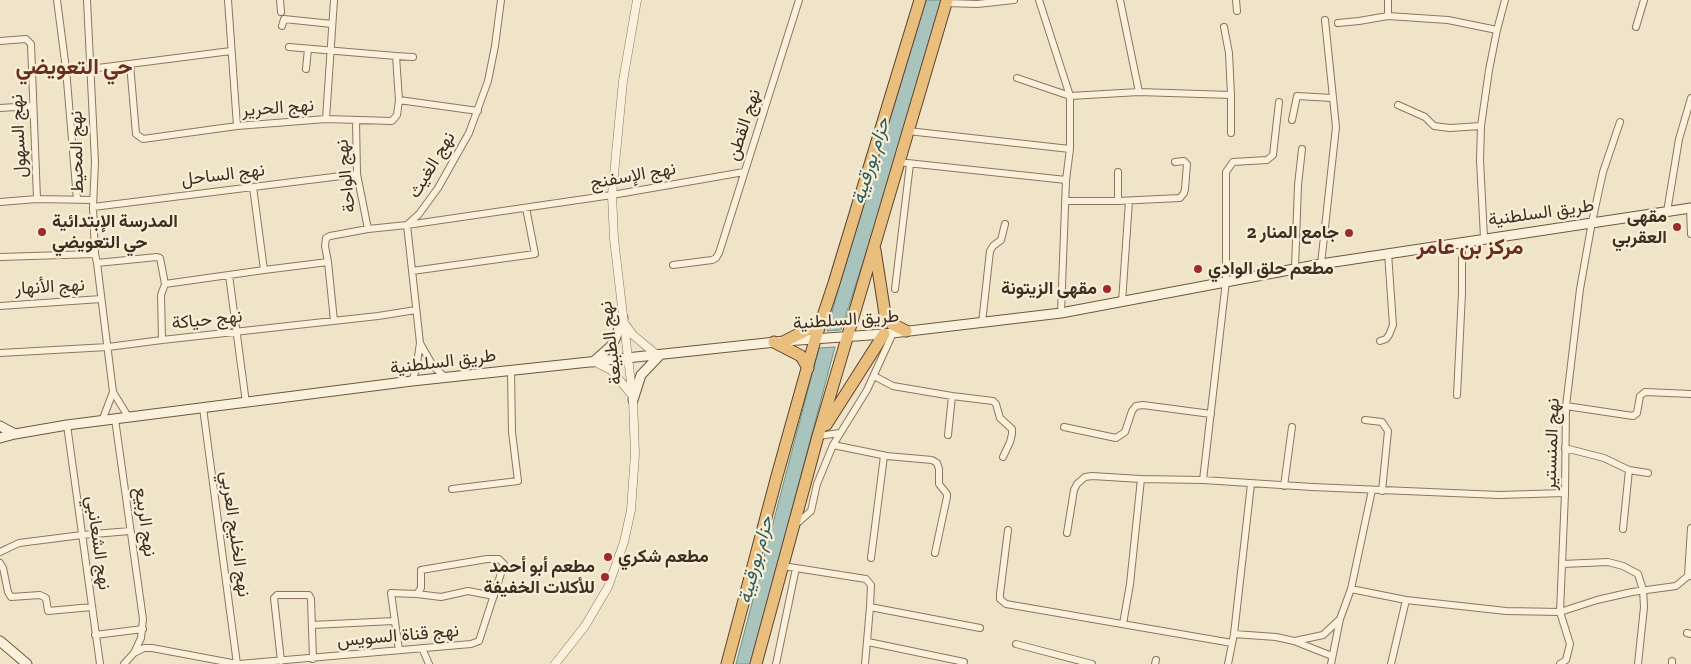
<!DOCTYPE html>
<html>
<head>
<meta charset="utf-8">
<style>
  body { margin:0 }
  canvas { display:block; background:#f0e4c8 }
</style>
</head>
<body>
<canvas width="1691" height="664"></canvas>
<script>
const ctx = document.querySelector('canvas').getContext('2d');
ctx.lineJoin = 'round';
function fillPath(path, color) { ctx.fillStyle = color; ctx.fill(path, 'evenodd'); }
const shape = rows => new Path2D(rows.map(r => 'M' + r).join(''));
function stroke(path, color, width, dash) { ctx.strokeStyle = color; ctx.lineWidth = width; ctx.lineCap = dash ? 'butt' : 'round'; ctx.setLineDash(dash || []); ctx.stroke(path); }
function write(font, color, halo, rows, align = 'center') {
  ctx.font = font + ' "Zilla Slab",Vazirmatn,serif'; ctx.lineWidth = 4.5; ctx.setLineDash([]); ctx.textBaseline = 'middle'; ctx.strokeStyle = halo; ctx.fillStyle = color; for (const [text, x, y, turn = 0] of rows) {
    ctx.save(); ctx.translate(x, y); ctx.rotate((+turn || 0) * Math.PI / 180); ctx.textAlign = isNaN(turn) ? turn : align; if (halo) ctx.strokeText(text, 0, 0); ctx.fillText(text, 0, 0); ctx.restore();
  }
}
const water = shape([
  [924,0,942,0,875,225,841,330,827,331,844,268,924,0],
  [835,347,751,664,736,664,819,348,835,347]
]);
fillPath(water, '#a9c4bc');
stroke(water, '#6f938a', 1);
const minor = shape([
  [57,0,66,69,77,199],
  [87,0,95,162,93,207,95,254,97,263,113,392,129,418],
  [228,0,237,126],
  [280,0,281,12],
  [1039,0,1070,96],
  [1236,0,1237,11],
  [1388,0,1388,16,1448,20,1497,30,1489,70,1481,126,1480,160,1484,238],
  [946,3,977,4,1014,0],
  [1338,23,1359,21,1388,16],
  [282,26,284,19,332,24],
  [1224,27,1229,53,1231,95,1231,133],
  [1636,27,1644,0],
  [1497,30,1505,0],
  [0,41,26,39,31,44,37,199],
  [289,47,396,56,399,100],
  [396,56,413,57],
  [130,64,136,134,143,139,237,126,326,119,392,121,397,115,399,100,478,111],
  [90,69,231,51],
  [306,69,308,49],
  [1017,78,1070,96],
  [1139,92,1231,95],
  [1279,102,1273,155,1267,160,1233,162,1226,172,1226,281,1203,480,1312,487,1499,495,1565,493],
  [1398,105,1425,117,1434,126,1450,128,1481,126],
  [0,108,32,106],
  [326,119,334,0],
  [356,120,357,174,368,229],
  [1292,120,1297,96,1332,98],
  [908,131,1070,149,1066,180,1061,313],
  [1070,149,1070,96,1139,92,1120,0],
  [898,162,1066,180],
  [253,187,264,270],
  [1067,201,1118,201,1180,198,1184,193,1185,189,1187,164,1184,161,1175,162],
  [1118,201,1118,172],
  [0,202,37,199,93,200],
  [93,207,357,174],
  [1690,208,1691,234],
  [1667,212,1679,139,1691,98],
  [0,257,95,254],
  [97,263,157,257,160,258,165,284,161,295,162,340],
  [1321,264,1336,127,1325,20],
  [673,265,712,260,716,258,719,253,799,0],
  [1295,268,1298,185,1302,149],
  [412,271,535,254,526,208],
  [229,275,246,403],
  [165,284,264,270,328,262],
  [895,289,910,164],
  [1122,302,1129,201],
  [0,306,101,299],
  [334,321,328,262,325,246,326,238,330,236,368,229,407,225,612,195,744,172],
  [982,323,990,251,993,246,1001,240,1005,224],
  [1380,341,1386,339,1389,335,1393,325,1388,253],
  [420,343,433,366,446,378],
  [0,353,108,347,162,340,378,316,416,310],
  [874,376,893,386,952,396,993,401,996,404,1000,418,1012,429,1012,434,1010,442,1003,457],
  [412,381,416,370,420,343,407,225,419,214,438,188,469,133,488,81,495,46,501,0],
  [1457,395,1462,293,1462,242],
  [1566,406,1633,416,1637,413,1640,396,1645,392,1691,394],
  [203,408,237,664],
  [115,419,143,619,141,638,134,653,124,664],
  [1365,420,1382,422,1388,431,1382,491],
  [102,421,113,392],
  [67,425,100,664],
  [1064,427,1116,438,1125,432,1132,411,1136,406,1143,405,1211,414],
  [948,435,952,396],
  [818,436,840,433],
  [833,445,887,456,932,460,937,463,939,469,939,484,947,494,947,497,935,553],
  [1565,448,1604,458,1629,470,1648,473],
  [1284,486,1292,427],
  [452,489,518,481,512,432,511,370],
  [795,525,811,511,817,484,833,445,867,390,893,333],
  [1623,529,1629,470],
  [1008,530,1000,594,1000,599,1006,604,1232,643],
  [1067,533,1074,490,1077,484,1085,477,1092,476,1141,479,1203,480],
  [0,552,19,543,82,535,130,531],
  [871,558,884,456],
  [0,563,3,568,8,592,11,597,40,595,46,598,48,611,92,607],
  [1562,564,1608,562,1623,566,1638,574,1643,590,1644,607,1638,664],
  [783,566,866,579,871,585,870,607],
  [1688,576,1691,528],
  [1351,589,1406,600,1506,611,1560,612,1597,600,1632,592,1676,586,1688,576,1691,576],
  [1123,624,1130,584,1141,479],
  [312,625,394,621],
  [1687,633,1691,634],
  [1234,634,1276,637,1294,641,1332,656],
  [95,635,143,629],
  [1295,641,1323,635,1339,620],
  [868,642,964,662],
  [1016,644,1092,664],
  [422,648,429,664],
  [399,650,391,593,417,594,441,597,468,591,494,596],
  [134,653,144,648,152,648,237,664],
  [281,661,274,598,277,595,309,595,311,599,313,659],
  [239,664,471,644,479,641,504,564,499,559,487,559,421,570,421,588,417,594],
  [776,664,796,568],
  [865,664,870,607,980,628],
  [1155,664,1156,660],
  [1228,664,1234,634,1251,484],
  [1331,664,1340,619,1351,589,1372,490],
  [1391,664,1406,600],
  [1560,664,1566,660,1570,644,1560,612,1565,493,1566,406,1580,289,1592,222,1603,172,1620,122],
  [1672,664,1672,661]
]);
const tertiary = shape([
  [625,324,633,335,657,355],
  [595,362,611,370,632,395],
  [555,664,585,626,608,587,624,542,631,510,635,454,633,400,614,239,612,195,623,81,637,0]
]);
const secondary = shape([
  [593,362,611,346,615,339,623,318],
  [633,400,641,375,660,355],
  [0,426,15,434],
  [0,438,15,434,67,425,412,381,785,341,884,334,1061,313,1321,264,1691,208],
  [0,641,27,664]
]);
const trunk = shape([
  [875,250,885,314,892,324,906,331],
  [785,341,815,326,822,319],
  [774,342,801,356,808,368],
  [826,425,884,334],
  [727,664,777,476,815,340,834,283,920,0],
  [756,664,818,436,947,0]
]);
stroke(minor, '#8d765c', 8);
stroke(tertiary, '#8d765c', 9);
stroke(secondary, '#6f573f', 11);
stroke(trunk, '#5b4430', 13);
stroke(minor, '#faf1dc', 6);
stroke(tertiary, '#faf1dc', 8);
stroke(secondary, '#faf1dc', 9);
stroke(trunk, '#eabe7c', 11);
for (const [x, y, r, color] of [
  [1677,227,5,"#9e2a2b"],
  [42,232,5,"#9e2a2b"],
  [1349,233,5,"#9e2a2b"],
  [1198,269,5,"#9e2a2b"],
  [1107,289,5,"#9e2a2b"],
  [608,557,5,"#9e2a2b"],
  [605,577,5,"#9e2a2b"]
]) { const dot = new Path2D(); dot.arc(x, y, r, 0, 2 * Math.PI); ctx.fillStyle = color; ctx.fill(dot); stroke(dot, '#f7eed8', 2); }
write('18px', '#3d2e20', '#f7eed8', [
  ["نهج الحرير",278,108,-4],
  ["نهج القطن",744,125,-72],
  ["نهج السهول",19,136,-93],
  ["نهج المحيط",77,152,-91],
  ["نهج الغيث",432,165,-59],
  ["نهج الساحل",223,175,-7],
  ["نهج الواحة",346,176,-96],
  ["نهج الإسفنج",633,176,-10],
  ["طريق السلطنية",1541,213,-8],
  ["نهج الأنهار",50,287,-3],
  ["نهج حياكة",207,320,-6],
  ["طريق السلطنية",846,320,-4],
  ["نهج الطبيعة",611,343,-97],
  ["طريق السلطنية",443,362,-7],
  ["نهج المنستير",1552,444,-88],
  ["نهج الربيع",145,522,82],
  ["نهج الخليج العربي",235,534,82],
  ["نهج الشعانبي",98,543,82],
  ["نهج قناة السويس",398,636,-5]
]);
write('bold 18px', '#3d2e20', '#f7eed8', [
  ["مقهى",1667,217],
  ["العقربي",1667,238],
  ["المدرسة الإبتدائية",52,222,"left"],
  ["حي التعويضي",52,243,"left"],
  ["جامع المنار 2",1339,233],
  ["مطعم حلق الوادي",1208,269,"left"],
  ["مقهى الزيتونة",1097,289],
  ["مطعم شكري",618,557,"left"],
  ["مطعم أبو أحمد",595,567],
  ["للأكلات الخفيفة",595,588]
], 'right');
write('italic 19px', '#2f5d5a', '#f7eed8', [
  ["حزام بورقيبة",871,161,-73],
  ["حزام بورقيبة",756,560,-75]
]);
write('bold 22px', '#6b2e1e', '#f7eed8', [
  ["حي التعويضي",74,68],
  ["مركز بن عامر",1470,248]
]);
</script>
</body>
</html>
